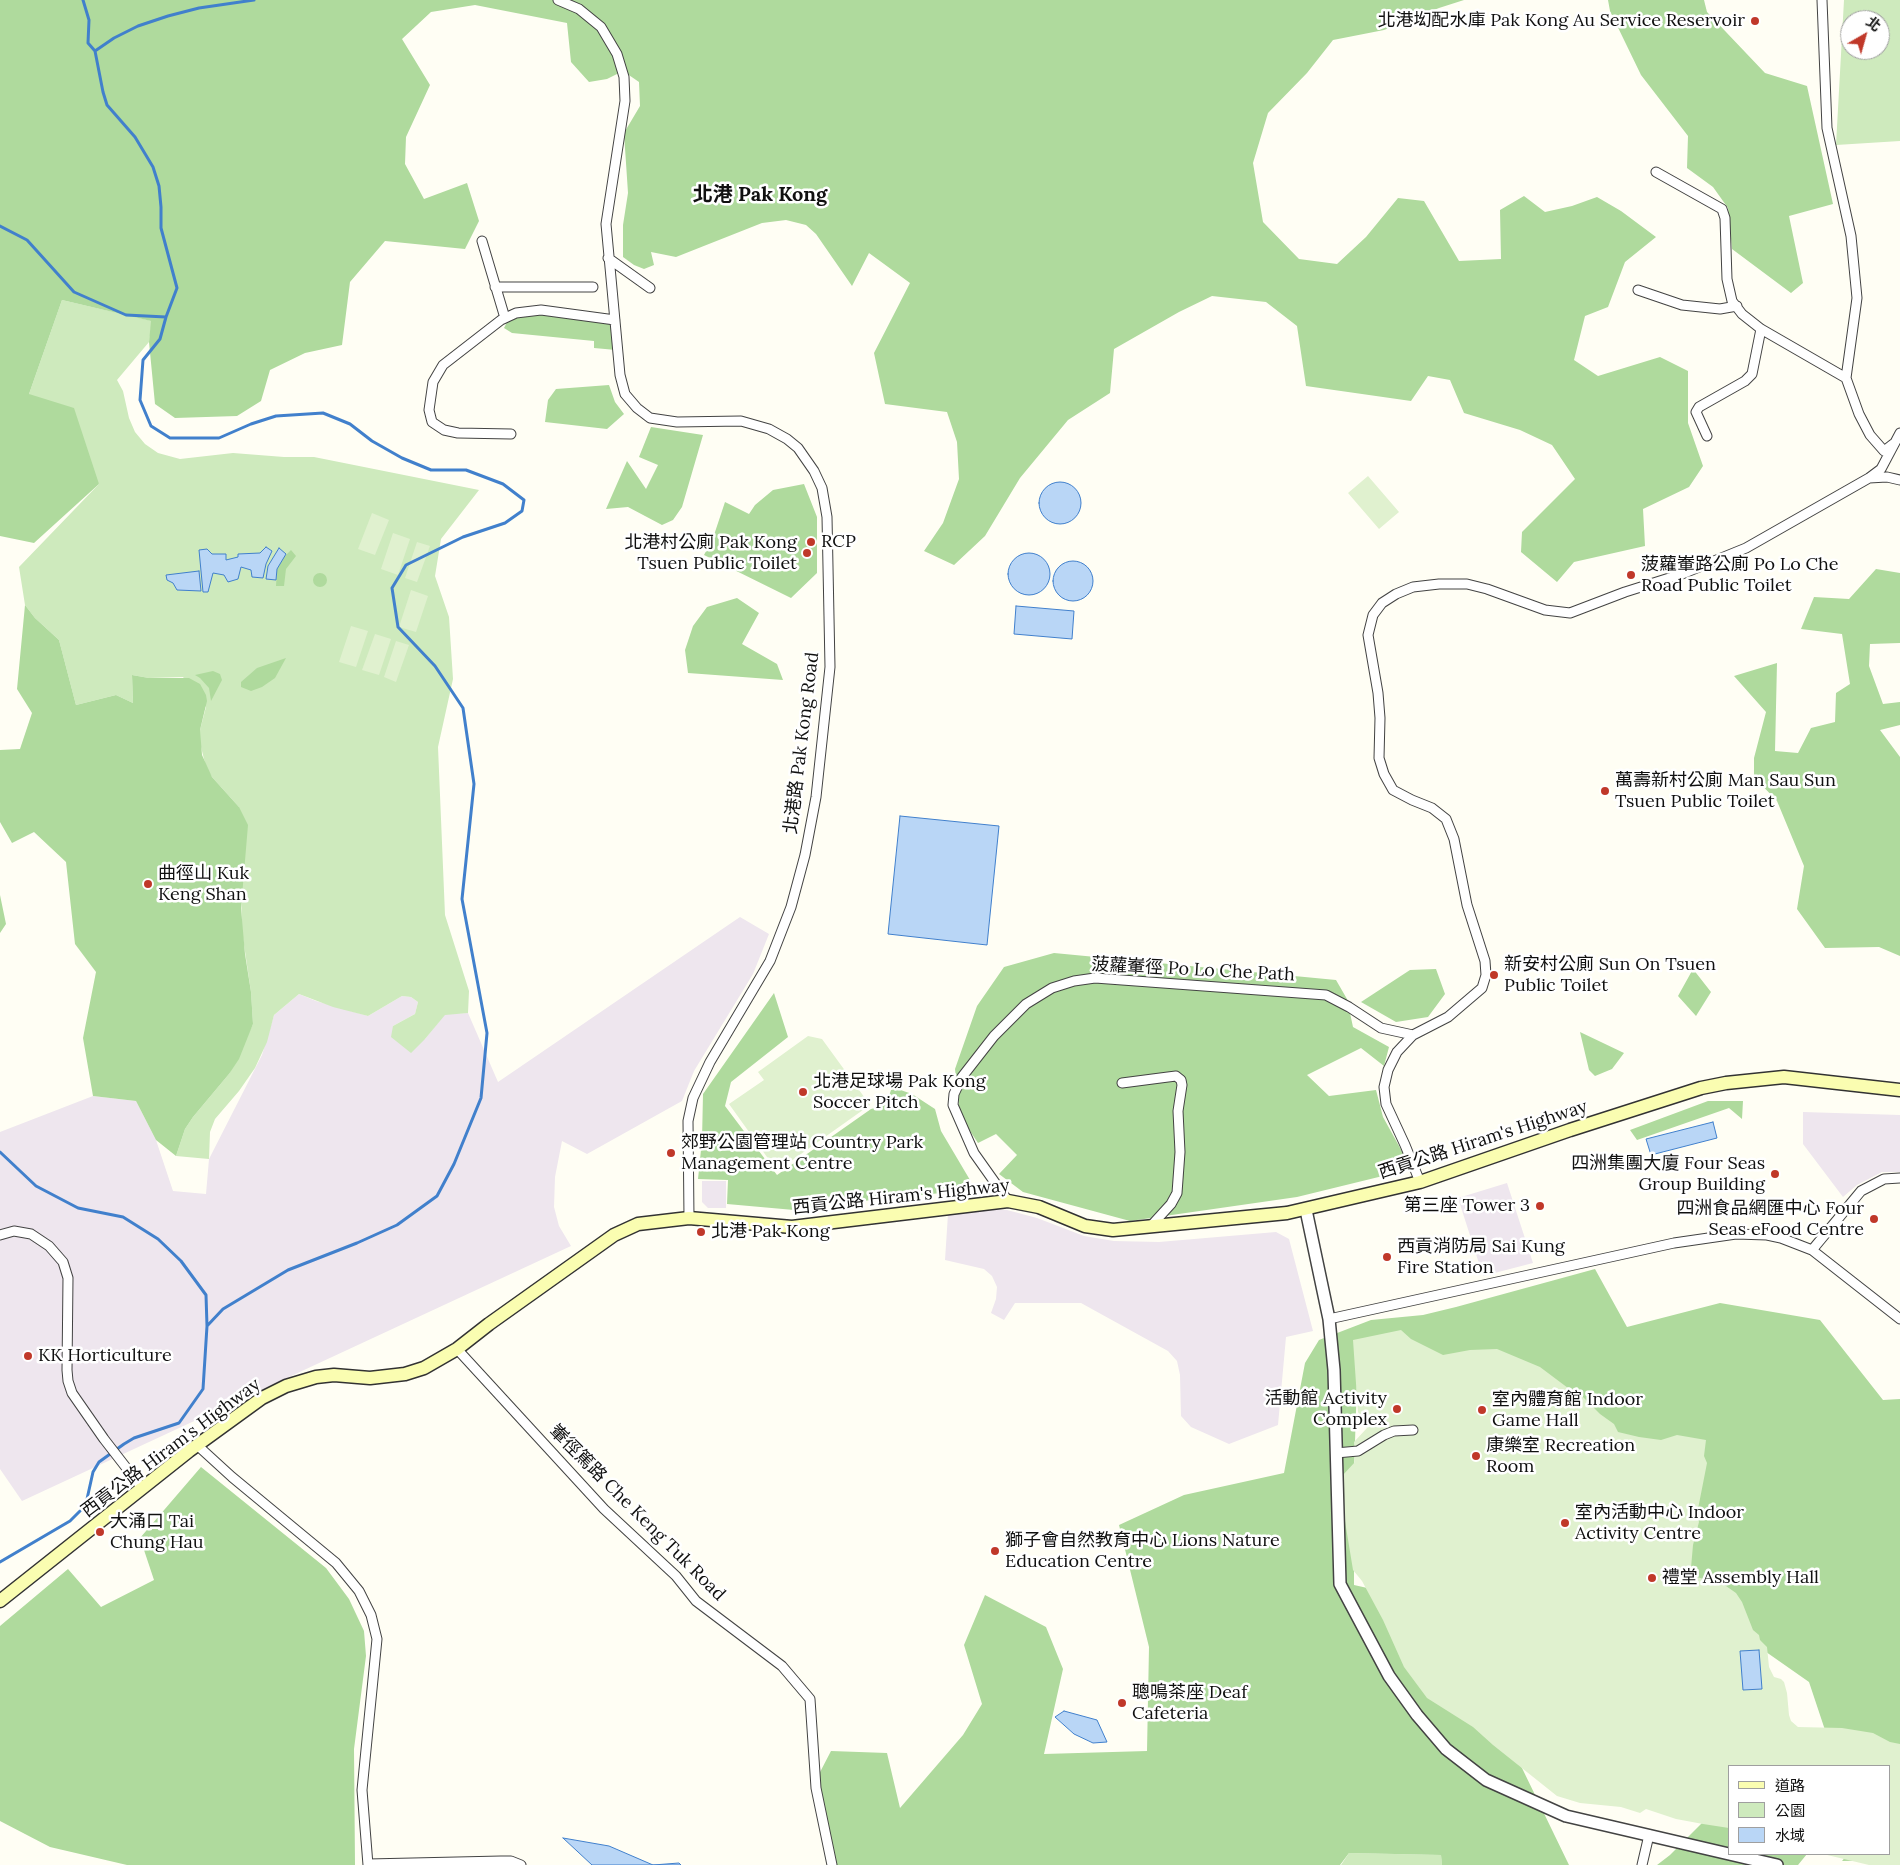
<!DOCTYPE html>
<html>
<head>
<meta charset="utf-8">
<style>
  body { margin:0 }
  #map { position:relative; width:1900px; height:1865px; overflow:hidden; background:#fffef4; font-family:Lora,"Noto Sans TC",serif }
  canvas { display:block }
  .legend { position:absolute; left:1728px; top:1765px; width:162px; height:90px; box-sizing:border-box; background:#fff; border:1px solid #9f9f9f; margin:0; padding:6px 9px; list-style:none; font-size:15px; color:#101010 }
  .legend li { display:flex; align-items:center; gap:10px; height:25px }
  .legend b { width:25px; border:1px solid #9f9f9f }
  .north { position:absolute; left:1840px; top:10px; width:50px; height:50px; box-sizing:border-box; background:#fff; border:1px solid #9f9f9f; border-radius:50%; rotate:38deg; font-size:14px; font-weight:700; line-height:20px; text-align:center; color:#101010 }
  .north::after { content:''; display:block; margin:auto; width:18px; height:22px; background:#c03829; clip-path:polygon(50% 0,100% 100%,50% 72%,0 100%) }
</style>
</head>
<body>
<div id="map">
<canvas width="1900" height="1865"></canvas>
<ul class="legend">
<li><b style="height:6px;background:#fafdb1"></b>道路</li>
<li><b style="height:14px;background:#ceeabd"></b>公園</li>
<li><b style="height:14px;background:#b9d6f6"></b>水域</li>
</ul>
<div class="north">北</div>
</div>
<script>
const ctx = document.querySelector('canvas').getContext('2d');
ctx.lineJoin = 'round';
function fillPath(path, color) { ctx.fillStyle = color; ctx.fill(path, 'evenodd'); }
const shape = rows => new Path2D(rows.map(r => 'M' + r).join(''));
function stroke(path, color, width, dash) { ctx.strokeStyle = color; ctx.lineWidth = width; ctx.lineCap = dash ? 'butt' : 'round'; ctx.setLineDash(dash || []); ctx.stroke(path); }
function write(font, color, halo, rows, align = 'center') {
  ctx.font = font + ' Lora,"Noto Sans TC",serif'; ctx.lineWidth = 5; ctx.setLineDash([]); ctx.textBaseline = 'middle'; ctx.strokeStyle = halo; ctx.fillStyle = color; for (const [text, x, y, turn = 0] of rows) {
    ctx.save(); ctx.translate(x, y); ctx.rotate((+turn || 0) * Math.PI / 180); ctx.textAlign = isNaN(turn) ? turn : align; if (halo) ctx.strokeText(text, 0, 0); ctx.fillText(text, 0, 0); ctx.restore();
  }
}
fillPath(shape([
  [740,917,769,934,753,974,694,1071,682,1101,587,1154,562,1141,555,1177,554,1207,559,1226,571,1246,22,1501,0,1469,0,1132,93,1096,136,1101,156,1140,173,1191,206,1194,209,1159,262,1055,274,1015,299,994,316,1001,368,1016,402,996,411,997,418,1002,415,1014,393,1026,425,1039,445,1014,468,1013,498,1082],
  [1803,1112,1900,1115,1900,1172,1882,1172,1857,1185,1843,1197,1803,1144],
  [702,1181,726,1181,726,1208,708,1208,702,1202],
  [1507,1183,1533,1263,1483,1276,1458,1198],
  [992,1209,1007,1210,1037,1218,1084,1236,1114,1241,1159,1242,1276,1232,1289,1239,1313,1331,1286,1337,1278,1425,1229,1444,1191,1427,1181,1416,1180,1375,1177,1361,1168,1351,1081,1303,1015,1303,1004,1320,991,1313,996,1299,997,1287,992,1276,984,1269,945,1260,948,1214]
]), '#eee6ee');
fillPath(shape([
  [1844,0,1900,0,1900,141,1836,145],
  [1850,20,1880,20,1880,50,1850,50],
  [62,300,152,321,149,342,117,380,123,391,129,418,135,432,145,444,158,453,180,459,233,453,284,457,314,457,479,490,441,539,435,576,449,617,453,679,438,747,445,915,469,991,468,1013,445,1015,425,1039,411,1053,391,1037,393,1026,415,1014,418,1002,411,997,402,996,368,1016,333,1007,299,994,274,1015,267,1042,255,1068,239,1091,215,1119,210,1132,209,1159,176,1156,185,1129,193,1117,229,1074,253,1024,251,992,242,931,239,807,212,777,206,767,200,743,200,730,206,707,183,677,149,678,132,675,133,703,116,695,76,705,59,640,35,618,25,605,19,567,99,484,29,394],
  [1349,1853,1441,1855,1442,1865,1341,1865]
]), '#ceeabd');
fillPath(shape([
  [0,0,1464,0,1439,8,1384,30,1333,40,1307,73,1268,113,1253,163,1263,222,1299,259,1337,264,1366,237,1398,198,1424,201,1459,261,1501,259,1500,210,1524,196,1545,212,1572,206,1597,197,1621,211,1656,237,1625,262,1608,307,1585,316,1574,360,1598,376,1660,357,1688,371,1688,423,1703,466,1689,487,1643,509,1645,546,1574,562,1557,582,1521,552,1522,532,1575,479,1552,445,1520,430,1464,413,1450,380,1428,376,1411,401,1306,386,1297,326,1266,302,1212,296,1179,312,1114,349,1110,393,1068,420,1020,478,985,536,954,565,924,551,943,523,959,479,957,442,947,412,885,404,874,353,910,283,869,253,852,286,816,234,806,225,786,220,762,223,676,257,651,252,654,265,644,269,634,265,623,257,623,225,628,193,624,133,640,106,639,82,623,71,607,79,589,82,571,62,567,23,475,5,431,12,402,39,430,85,406,137,405,164,424,199,467,183,479,221,465,249,385,241,350,282,342,345,305,353,270,370,261,401,237,416,175,418,155,404,149,342,151,321,62,300,29,394,74,408,99,484,34,543,0,536],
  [1608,0,1704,0,1707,12,1765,73,1807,86,1833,204,1789,216,1803,283,1791,293,1732,249,1728,208,1713,187,1687,168,1688,136,1641,75,1610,11],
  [542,313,614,323,616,350,594,348,594,341,512,333,504,328,508,320,531,314],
  [609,385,615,402,624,414,607,429,545,422,548,400,556,389],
  [651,427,703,435,682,507,673,520,662,525,628,507,606,509,627,461,646,489,658,465,639,457],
  [804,484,817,517,817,573,791,598,704,555,713,538,725,502,749,514,755,505,773,490],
  [291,550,296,556,286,569,284,586,276,586,277,569,282,559],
  [1876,569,1900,573,1900,643,1870,644,1869,666,1883,704,1900,702,1900,725,1880,730,1900,757,1900,956,1879,947,1825,948,1797,909,1804,866,1777,801,1754,777,1754,758,1766,712,1734,676,1777,663,1775,751,1798,753,1811,728,1835,722,1836,693,1850,684,1842,634,1801,629,1814,597,1849,599],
  '313 580a7 7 0 1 1 14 0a7 7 0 1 1-14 0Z',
  [737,598,759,613,742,644,777,664,783,680,688,673,685,650,693,626,707,607],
  [25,605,35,618,59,640,76,705,116,695,133,703,132,675,149,678,189,678,200,684,206,695,207,701,200,730,202,755,212,777,239,807,248,825,241,908,245,954,251,992,253,1024,239,1059,229,1074,193,1117,185,1129,176,1156,156,1140,136,1101,93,1096,83,1038,96,972,75,944,66,862,34,832,12,843,0,822,0,750,20,749,32,713,17,689],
  [286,658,275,678,262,687,251,691,241,687,241,682,257,668],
  [213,671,220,674,222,680,211,701,209,688,200,678,195,675],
  [0,895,6,924,0,933],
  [1054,953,1336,980,1347,999,1353,1027,1389,1047,1384,1066,1361,1048,1307,1075,1329,1096,1376,1090,1383,1117,1404,1155,1402,1164,1395,1173,1297,1197,1130,1221,1023,1192,999,1174,1017,1155,996,1134,978,1143,960,1116,955,1069,977,1006,1004,967],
  [1436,969,1445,994,1428,1017,1396,1022,1361,1002,1410,970],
  [1693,969,1711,992,1696,1016,1678,996],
  [774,993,788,1037,731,1082,725,1106,777,1175,871,1109,886,1105,892,1087,912,1094,935,1109,941,1131,970,1180,941,1193,853,1202,848,1198,827,1200,815,1207,794,1210,727,1204,728,1180,698,1179,702,1140,703,1094],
  [1580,1032,1624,1053,1612,1069,1595,1076,1589,1070],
  [1708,1101,1743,1101,1742,1119,1729,1108,1637,1140,1630,1130],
  [1595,1269,1627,1327,1720,1303,1820,1320,1883,1400,1900,1399,1900,1860,1842,1861,1848,1854,1889,1854,1889,1766,1832,1751,1809,1682,1739,1633,1357,1382,1354,1471,1354,1585,1443,1605,1569,1865,1442,1865,1441,1855,1349,1853,1340,1865,835,1865,818,1776,831,1751,887,1753,900,1808,963,1735,982,1704,964,1645,985,1595,1046,1627,1063,1669,1044,1754,1147,1751,1149,1647,1119,1525,1184,1495,1284,1473,1305,1363,1319,1340,1371,1320,1423,1315,1456,1307],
  [201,1467,326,1568,349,1599,364,1631,366,1656,354,1749,355,1865,127,1865,50,1847,0,1821,0,1626,68,1569,101,1607,154,1580,140,1538],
  [1714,1811,1729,1818,1729,1854,1807,1854,1798,1865,1657,1865,1670,1855]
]), '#afda9d');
fillPath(shape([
  [1368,476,1399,512,1379,529,1348,493],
  [372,513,389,520,375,555,358,549],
  [393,533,410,539,398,575,381,569],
  [417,542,430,546,417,582,405,578],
  [411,590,428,596,416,632,399,627],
  [351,626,368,631,356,667,339,662],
  [375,634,391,639,379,675,362,670],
  [396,641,409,645,396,682,384,677],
  [808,1036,822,1039,870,1105,777,1171,729,1104,764,1080,758,1072],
  [1401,1330,1411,1339,1443,1355,1470,1350,1497,1349,1540,1367,1576,1394,1583,1397,1600,1414,1614,1424,1618,1432,1639,1437,1661,1440,1677,1435,1706,1440,1704,1456,1707,1463,1697,1514,1699,1522,1693,1545,1691,1568,1697,1577,1726,1586,1736,1593,1742,1602,1753,1630,1759,1635,1760,1640,1767,1647,1769,1667,1774,1677,1781,1679,1784,1682,1787,1693,1789,1715,1791,1721,1798,1727,1842,1728,1873,1733,1890,1742,1900,1744,1900,1865,1869,1865,1823,1854,1889,1854,1889,1766,1729,1766,1729,1828,1703,1824,1676,1819,1646,1809,1640,1813,1621,1807,1580,1803,1557,1796,1493,1745,1473,1727,1427,1698,1404,1667,1383,1620,1362,1581,1353,1570,1343,1509,1342,1476,1355,1462,1354,1442,1367,1428,1363,1424,1358,1412,1353,1340]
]), '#e0f1cf');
const water = shape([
  '1039 503a21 21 0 1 1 42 0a21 21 0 1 1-42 0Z',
  [266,547,272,551,266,564,263,578,252,577,251,570,241,567,238,579,228,582,224,575,213,573,208,592,203,592,199,550,207,549,212,554,226,554,226,560,238,557,238,554,260,553,266,547],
  [279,548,286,554,277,569,276,580,266,579,268,566,279,548],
  '1008 574a21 21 0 1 1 42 0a21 21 0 1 1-42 0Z',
  '1053 581a20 20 0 1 1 40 0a20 20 0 1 1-40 0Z',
  [199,571,201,591,177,590,173,583,167,580,166,575,199,571],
  [1016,606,1074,611,1072,639,1014,634,1016,606],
  [900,816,999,826,987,945,888,934,900,816],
  [1713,1122,1717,1138,1651,1155,1646,1139,1713,1122],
  [1759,1650,1762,1689,1743,1690,1740,1651,1759,1650],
  [1064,1711,1097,1720,1107,1742,1093,1743,1074,1734,1055,1717,1064,1711],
  [563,1838,609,1846,653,1865,679,1863,681,1865,592,1865,563,1838]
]);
fillPath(water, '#b9d6f6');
stroke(water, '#4180cc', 1);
stroke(shape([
  [83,0,89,20,88,43,95,51,103,92,107,105,135,137,153,167,159,186,161,207,161,228,177,288,166,317,160,339,143,360,140,400,151,426,170,438,219,438,251,424,276,416,323,413,350,424,372,441,402,458,431,470,466,470,503,484,524,500,522,511,505,523,463,537,406,565,392,588,398,627,435,666,463,708,474,784,462,899,487,1033,481,1098,454,1164,437,1196,397,1225,357,1243,288,1270,223,1309,207,1326],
  [95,51,114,38,138,26,168,16,199,8,254,0],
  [0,226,27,240,74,292,126,315,166,317],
  [0,1152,36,1186,78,1208,123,1217,158,1239,181,1261,206,1295,207,1326,203,1389,179,1423,134,1438,124,1444,99,1462,93,1472,87,1499,81,1510,70,1521,0,1562]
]), '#4180cc', 3);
const minor = shape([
  [558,0,579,9,601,27,617,54,624,77,625,101,606,224,620,375,625,394,637,408,650,418,677,422,741,421,769,429,787,439,798,448,814,471,822,488,827,517,830,667,816,797,805,855,791,907,770,961,710,1062,693,1098,688,1121,689,1218],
  [1822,0,1827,128,1851,236,1857,298,1846,378],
  [1656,172,1722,209,1725,218,1727,279,1732,301,1742,314,1761,329,1846,378,1859,414,1870,435,1884,451,1893,444],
  [482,241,505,318],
  [608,258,650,288],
  [495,287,593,287],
  [1638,290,1682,305,1720,309,1737,306],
  [511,434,458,433,444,430,432,422,429,410,433,382,443,365,501,320,516,313,541,310,615,320],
  [1707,436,1696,412,1699,407,1745,381,1752,374,1761,329],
  [1869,478,1887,477,1900,480],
  [1122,1083,1168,1077,1176,1076,1181,1080,1182,1085,1178,1111,1180,1152,1177,1193,1171,1204,1150,1227],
  [1420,1182,1405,1145,1386,1104,1384,1087,1388,1070,1397,1052,1413,1035,1448,1017,1482,988,1486,975,1485,961,1467,905,1454,839,1446,819,1432,808,1412,800,1393,790,1384,774,1379,758,1380,718,1378,693,1368,635,1373,615,1382,603,1396,594,1413,587,1439,584,1467,584,1487,589,1545,610,1570,613,1625,592,1682,574,1746,548,1869,478,1881,469,1900,433],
  [1008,1201,974,1153,953,1105,954,1094,962,1077,994,1036,1026,1004,1052,988,1074,981,1095,978,1326,995,1349,1007,1381,1028,1413,1035],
  [0,1235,14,1231,31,1234,49,1246,63,1262,68,1278,67,1370,68,1381,72,1393,104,1439,142,1488],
  [1812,1250,1861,1191,1884,1179,1900,1178],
  [1329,1319,1674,1243,1736,1234,1767,1235,1781,1238,1812,1250,1900,1319],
  [457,1349,604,1509,676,1576,696,1601,782,1666,810,1699,816,1788,832,1865],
  [197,1445,232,1477,336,1563,359,1591,371,1615,377,1639,362,1790,368,1865],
  [1336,1453,1358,1451,1384,1435,1394,1431,1413,1430],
  [368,1864,501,1861,511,1861,521,1865],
  [1642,1865,1649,1835]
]);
const tertiary = shape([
  [1306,1210,1329,1319,1334,1370,1340,1584,1389,1676,1417,1715,1446,1749,1486,1780,1566,1816,1729,1854],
  [1729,1854,1777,1865]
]);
const secondary = shape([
  [0,1601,189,1451,262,1398,286,1386,316,1377,334,1375,370,1378,405,1374,424,1368,457,1349,489,1324,614,1235,638,1224,689,1218,792,1227,1008,1201,1039,1207,1085,1226,1113,1230,1287,1213,1420,1182,1570,1130,1701,1088,1726,1083,1784,1077,1900,1090]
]);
stroke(minor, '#434343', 11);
stroke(tertiary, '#434343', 14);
stroke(secondary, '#323232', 15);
stroke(minor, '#fff', 9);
stroke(tertiary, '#fff', 11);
stroke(secondary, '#fafdb1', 12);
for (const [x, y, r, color] of [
  [1755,21,5,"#c03829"],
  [811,542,5,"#c03829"],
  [807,553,5,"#c03829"],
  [1631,575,5,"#c03829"],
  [1605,791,5,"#c03829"],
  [148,884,5,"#c03829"],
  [1494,975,5,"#c03829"],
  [803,1092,5,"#c03829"],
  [671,1153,5,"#c03829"],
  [1775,1174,5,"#c03829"],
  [1540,1206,5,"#c03829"],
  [1874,1219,5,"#c03829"],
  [701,1232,5,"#c03829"],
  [1387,1257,5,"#c03829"],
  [28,1356,5,"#c03829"],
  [1397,1409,5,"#c03829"],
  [1482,1410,5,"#c03829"],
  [1476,1456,5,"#c03829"],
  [1565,1523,5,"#c03829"],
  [100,1532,5,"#c03829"],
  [995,1551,5,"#c03829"],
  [1652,1578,5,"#c03829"],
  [1122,1703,5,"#c03829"]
]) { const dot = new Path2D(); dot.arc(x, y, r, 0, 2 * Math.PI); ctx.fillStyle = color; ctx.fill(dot); stroke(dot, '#fff', 2); }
write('18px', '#101010', '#fff', [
  ["北港㘭配水庫 Pak Kong Au Service Reservoir",1745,21,"right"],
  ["RCP",821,542],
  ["北港村公廁 Pak Kong",797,543,"right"],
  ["Tsuen Public Toilet",797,564,"right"],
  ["菠蘿輋路公廁 Po Lo Che",1641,565],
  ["Road Public Toilet",1641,586],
  ["萬壽新村公廁 Man Sau Sun",1615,781],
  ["Tsuen Public Toilet",1615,802],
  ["曲徑山 Kuk",158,874],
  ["Keng Shan",158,895],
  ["新安村公廁 Sun On Tsuen",1504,965],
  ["Public Toilet",1504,986],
  ["北港足球場 Pak Kong",813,1082],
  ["Soccer Pitch",813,1103],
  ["郊野公園管理站 Country Park",681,1143],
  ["Management Centre",681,1164],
  ["四洲集團大廈 Four Seas",1765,1164,"right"],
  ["Group Building",1765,1185,"right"],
  ["第三座 Tower 3",1530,1206,"right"],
  ["四洲食品網匯中心 Four",1864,1209,"right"],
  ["Seas eFood Centre",1864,1230,"right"],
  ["北港 Pak Kong",711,1232],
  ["西貢消防局 Sai Kung",1397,1247],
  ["Fire Station",1397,1268],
  ["KK Horticulture",38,1356],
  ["活動館 Activity",1387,1399,"right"],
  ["Complex",1387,1420,"right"],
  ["室內體育館 Indoor",1492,1400],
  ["Game Hall",1492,1421],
  ["康樂室 Recreation",1486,1446],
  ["Room",1486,1467],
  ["室內活動中心 Indoor",1575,1513],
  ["Activity Centre",1575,1534],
  ["大涌口 Tai",110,1522],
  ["Chung Hau",110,1543],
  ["獅子會自然教育中心 Lions Nature",1005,1541],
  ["Education Centre",1005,1562],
  ["禮堂 Assembly Hall",1662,1578],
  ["聰鳴茶座 Deaf",1132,1693],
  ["Cafeteria",1132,1714]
], 'left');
write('18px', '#101010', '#fff', [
  ["北港路 Pak Kong Road",802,743,-83],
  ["菠蘿輋徑 Po Lo Che Path",1193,970,3],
  ["西貢公路 Hiram's Highway",1483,1140,-18],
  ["西貢公路 Hiram's Highway",901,1197,-6],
  ["西貢公路 Hiram's Highway",171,1448,-37],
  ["輋徑篤路 Che Keng Tuk Road",637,1513,45]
]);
write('bold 20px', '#101010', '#fff', [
  ["北港 Pak Kong",760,195]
]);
</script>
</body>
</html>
